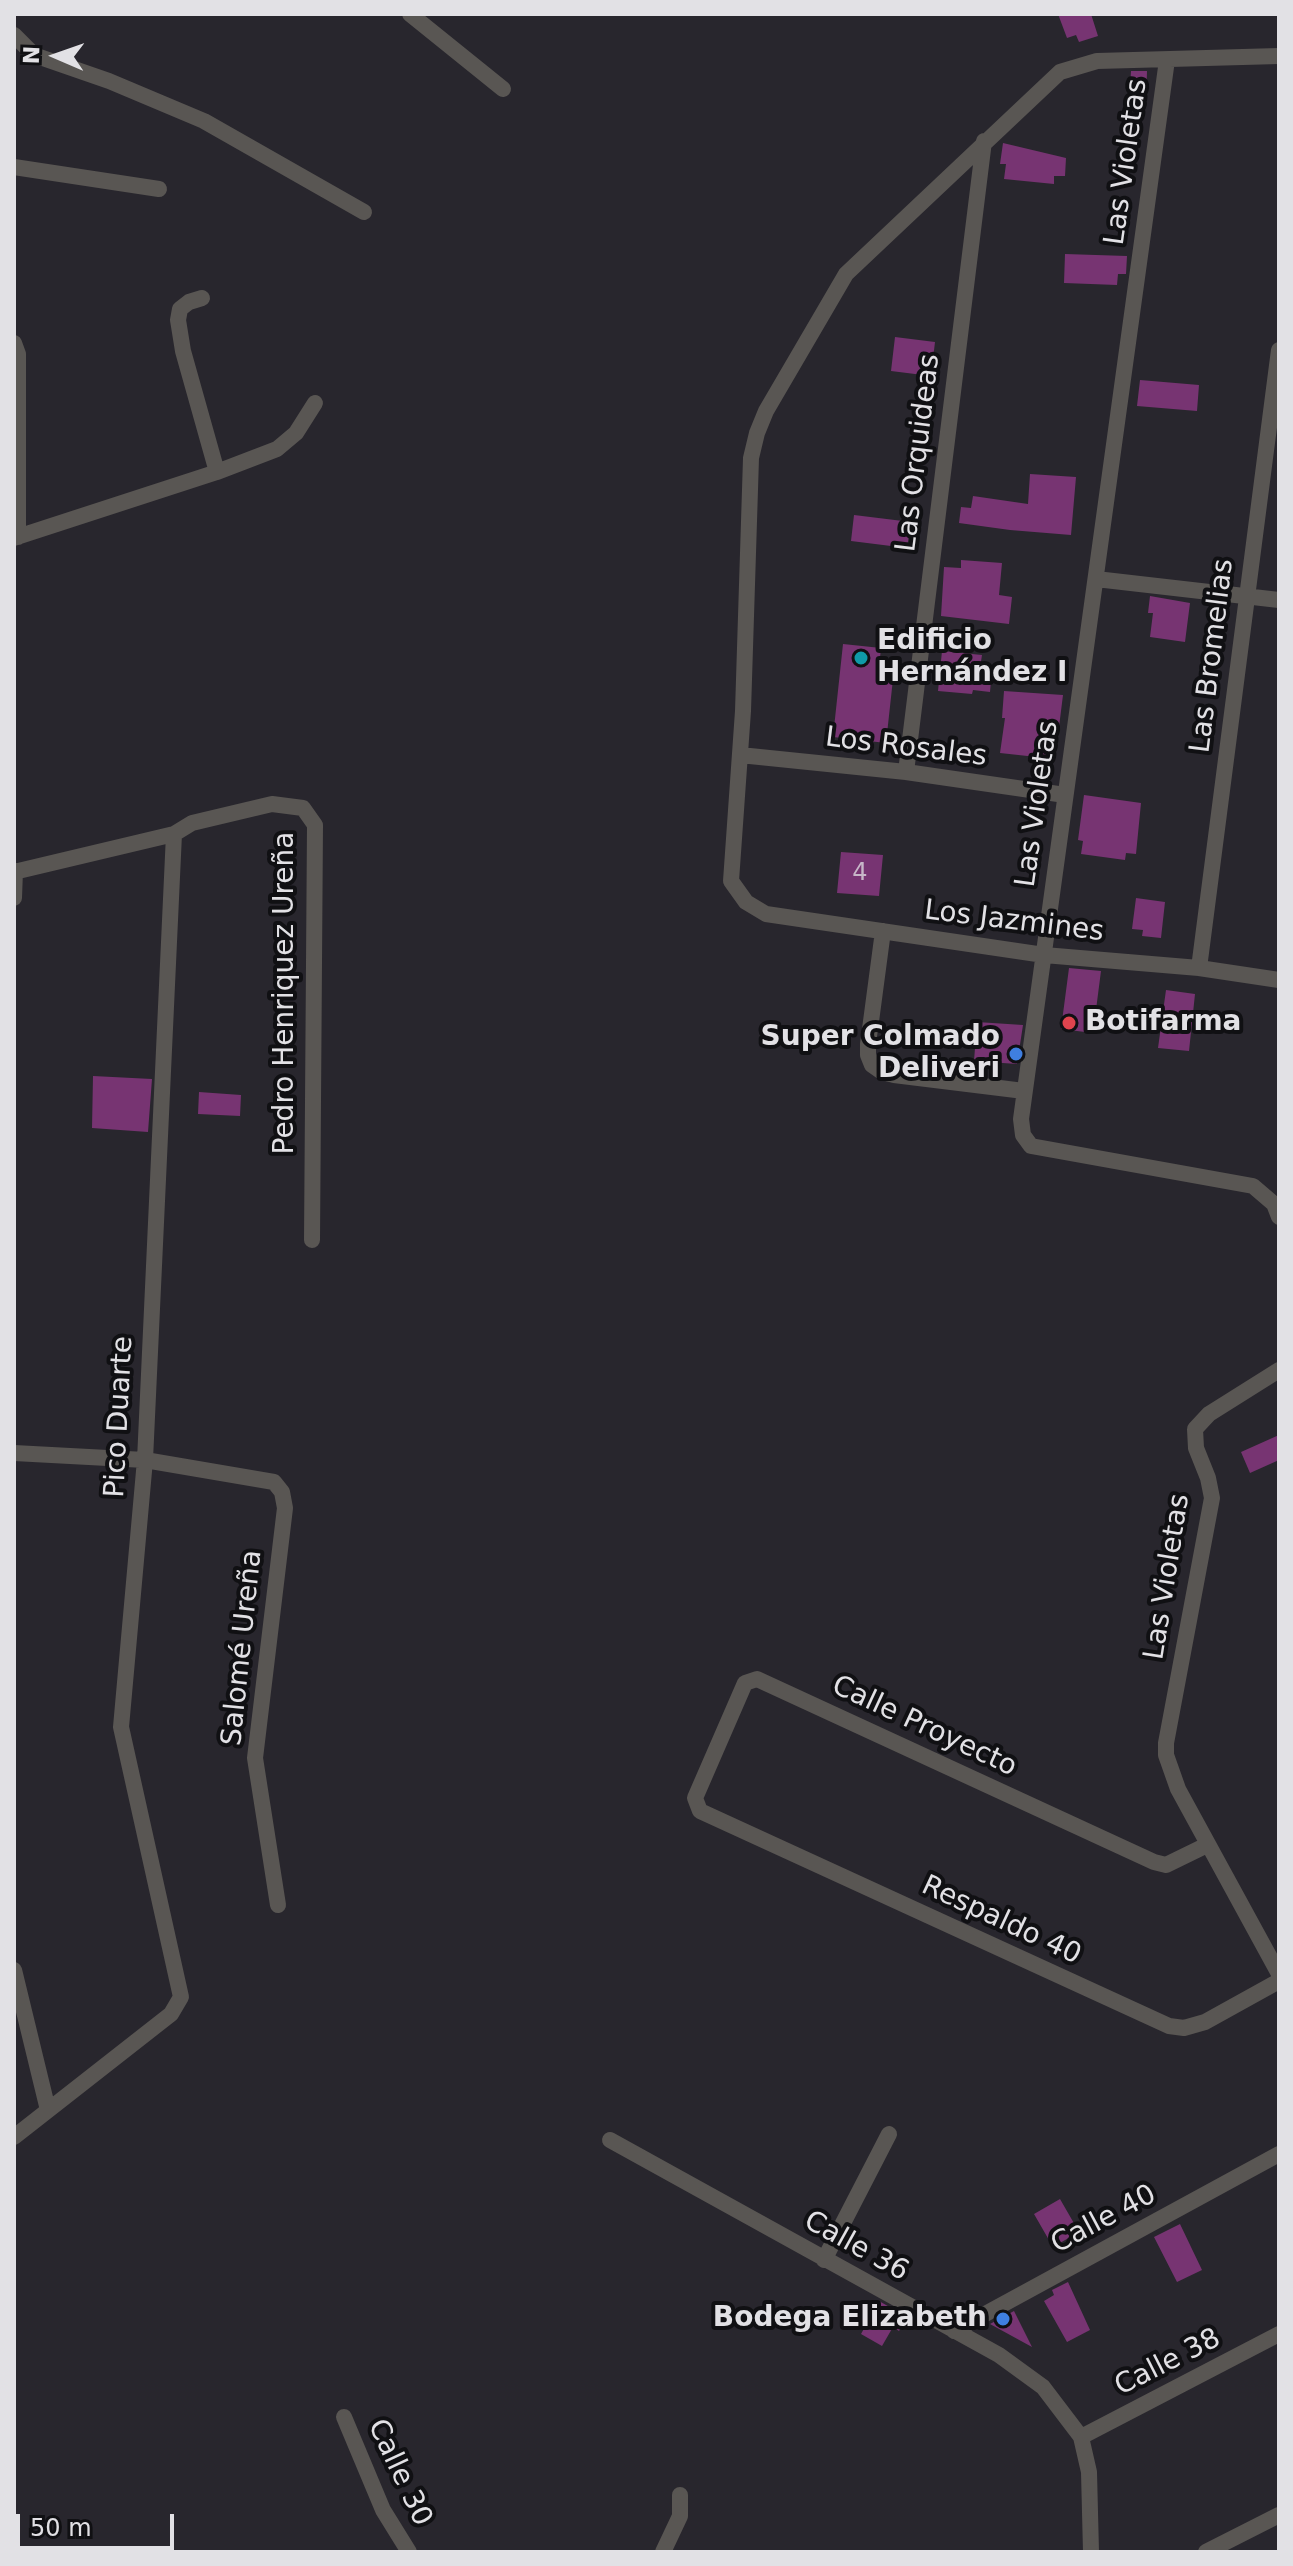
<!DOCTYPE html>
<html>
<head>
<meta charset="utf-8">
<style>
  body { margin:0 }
  #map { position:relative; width:1293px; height:2566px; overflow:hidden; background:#28262d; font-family:"DejaVu Sans",sans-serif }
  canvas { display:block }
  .frame { position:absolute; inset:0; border:16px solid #e2e1e5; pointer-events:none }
  .north { position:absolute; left:16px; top:16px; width:80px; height:80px; -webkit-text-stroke:6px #101013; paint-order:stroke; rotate:272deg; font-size:22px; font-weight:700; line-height:32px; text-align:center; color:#e2e1e5 }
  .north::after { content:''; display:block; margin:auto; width:28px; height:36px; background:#e2e1e5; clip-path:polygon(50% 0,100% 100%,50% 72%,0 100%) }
  .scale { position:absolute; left:16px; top:2514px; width:158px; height:36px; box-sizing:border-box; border:4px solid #e2e1e5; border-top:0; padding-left:10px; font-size:24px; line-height:28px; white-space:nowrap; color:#e2e1e5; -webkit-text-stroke:6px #101013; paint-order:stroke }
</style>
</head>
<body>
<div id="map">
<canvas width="1293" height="2566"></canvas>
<div class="frame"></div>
<div class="north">N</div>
<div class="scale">50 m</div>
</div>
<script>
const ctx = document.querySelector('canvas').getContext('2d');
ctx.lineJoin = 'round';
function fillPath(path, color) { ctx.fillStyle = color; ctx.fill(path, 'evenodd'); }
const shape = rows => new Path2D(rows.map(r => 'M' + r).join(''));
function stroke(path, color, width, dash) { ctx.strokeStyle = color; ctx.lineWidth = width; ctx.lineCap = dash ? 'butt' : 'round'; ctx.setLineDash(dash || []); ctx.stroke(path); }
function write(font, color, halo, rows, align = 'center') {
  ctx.font = font + ' "DejaVu Sans",sans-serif'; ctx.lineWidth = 8; ctx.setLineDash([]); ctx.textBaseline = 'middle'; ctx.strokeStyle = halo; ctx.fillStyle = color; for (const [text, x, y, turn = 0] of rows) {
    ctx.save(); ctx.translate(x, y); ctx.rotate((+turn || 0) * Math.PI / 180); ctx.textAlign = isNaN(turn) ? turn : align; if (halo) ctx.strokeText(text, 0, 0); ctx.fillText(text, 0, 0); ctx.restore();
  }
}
fillPath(shape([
  [1058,14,1091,14,1098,36,1079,42,1076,35,1067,38],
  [1131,71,1147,71,1146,104,1129,103],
  [1003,143,1066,158,1065,176,1054,176,1054,184,1004,179,1006,164,1000,164],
  [1065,254,1127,256,1126,274,1118,274,1117,285,1064,283],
  [895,337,935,342,931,376,891,371],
  [1140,380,1199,385,1197,411,1137,406],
  [1030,474,1076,477,1071,535,1010,530,959,523,961,507,971,508,973,496,1028,504],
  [854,515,911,522,907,548,851,541],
  [961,560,1002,563,999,595,1012,597,1009,624,941,616,944,567,961,568],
  [1150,596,1190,603,1185,642,1150,637,1153,613,1148,613],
  [843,644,881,648,878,677,893,679,886,743,833,737],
  [942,651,982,655,980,668,992,669,990,692,973,690,972,694,938,691],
  [1004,691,1063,695,1055,759,1000,753,1005,718,1002,718],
  [1084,795,1141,803,1136,854,1126,853,1125,860,1081,854,1083,841,1078,840],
  [841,852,883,855,879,896,837,893],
  [1136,898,1165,902,1161,938,1142,936,1143,930,1132,929],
  [1069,968,1101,971,1093,1033,1061,1029],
  [1166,990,1195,994,1189,1051,1158,1048],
  [977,1022,1023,1025,1017,1064,974,1061],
  [93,1076,152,1079,148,1132,92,1128],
  [199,1092,241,1095,240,1116,198,1114],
  [1279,1435,1279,1460,1250,1473,1241,1452],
  [1060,2199,1079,2232,1053,2247,1034,2214],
  [1180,2224,1202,2270,1177,2282,1154,2237],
  [1068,2282,1090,2330,1067,2342,1044,2301,1054,2295,1052,2290],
  [879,2301,907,2317,899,2331,893,2327,882,2346,861,2334],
  [1014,2311,1032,2347,990,2324]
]), '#773472');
stroke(shape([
  [410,14,503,89],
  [14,35,34,55,109,81,204,121,364,212],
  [1279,56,1097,61,1060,72,846,274,766,411,757,433,751,458,743,711,731,881,746,902,766,914,1044,955,1199,968,1279,980],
  [1167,60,1021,1119,1023,1135,1031,1146,1253,1186,1274,1204,1279,1217],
  [14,167,159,189],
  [202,298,189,302,180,309,178,320,183,351,217,472],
  [14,343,18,354,18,537],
  [14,538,217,472,277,449,296,433,315,403],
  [1096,579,1279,600],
  [740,755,906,772,1065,795],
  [906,772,984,141],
  [14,872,174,834,192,823,272,804,303,808,315,825,312,1240],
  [14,898,15,871],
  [883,931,868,1044,868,1055,872,1065,882,1072,894,1075,1024,1091],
  [1199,968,1279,350],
  [1279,1370,1209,1414,1195,1429,1196,1448,1208,1478,1212,1498,1166,1743,1166,1755,1178,1789,1279,1974],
  [14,1453,145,1460,274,1482,282,1492,285,1508,255,1758,278,1905],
  [1207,1845,1166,1865,1154,1862,757,1679,745,1683,695,1798,700,1811,1169,2026,1184,2028,1205,2022,1279,1981],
  [14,1970,48,2110],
  [14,2137,171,2014,181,1997,121,1727,145,1460,174,834],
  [610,2140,999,2355,1043,2387,1081,2437,1089,2472,1091,2552],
  [824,2260,889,2134],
  [954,2331,1279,2154],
  [344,2417,383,2510,409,2552],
  [1081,2437,1279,2334],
  [663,2552,680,2516,680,2495],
  [1206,2552,1279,2515]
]), '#595653', 16);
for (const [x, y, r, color] of [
  [861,658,8,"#0f9aa8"],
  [1069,1023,8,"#e0444e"],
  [1016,1054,8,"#3f7fe0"],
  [1003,2319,8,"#3f7fe0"]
]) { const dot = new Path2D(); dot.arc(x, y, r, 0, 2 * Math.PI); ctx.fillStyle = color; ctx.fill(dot); stroke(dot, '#101013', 3); }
write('24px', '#c7b6c8', null, [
  ["4",860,874]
]);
write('28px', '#e2e1e5', '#101013', [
  ["Las Violetas",1127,162,-82],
  ["Las Orquideas",919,453,-83],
  ["Las Bromelias",1213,656,-83],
  ["Los Rosales",906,748,7],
  ["Las Violetas",1038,804,-82],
  ["Los Jazmines",1014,922,7],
  ["Pedro Henriquez Ureña",286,993,-90],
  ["Pico Duarte",120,1417,-87],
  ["Las Violetas",1168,1577,-81],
  ["Salomé Ureña",243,1648,-84],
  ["Calle Proyecto",924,1727,25],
  ["Respaldo 40",1001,1921,25],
  ["Calle 40",1104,2220,-28],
  ["Calle 36",856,2247,29],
  ["Calle 38",1168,2363,-27],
  ["Calle 30",399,2473,65]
]);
write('bold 28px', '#e2e1e5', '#101013', [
  ["Edificio",877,642],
  ["Hernández I",877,674],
  ["Botifarma",1085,1023],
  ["Super Colmado",1000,1038,"right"],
  ["Deliveri",1000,1070,"right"],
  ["Bodega Elizabeth",987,2319,"right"]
], 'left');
</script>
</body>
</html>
